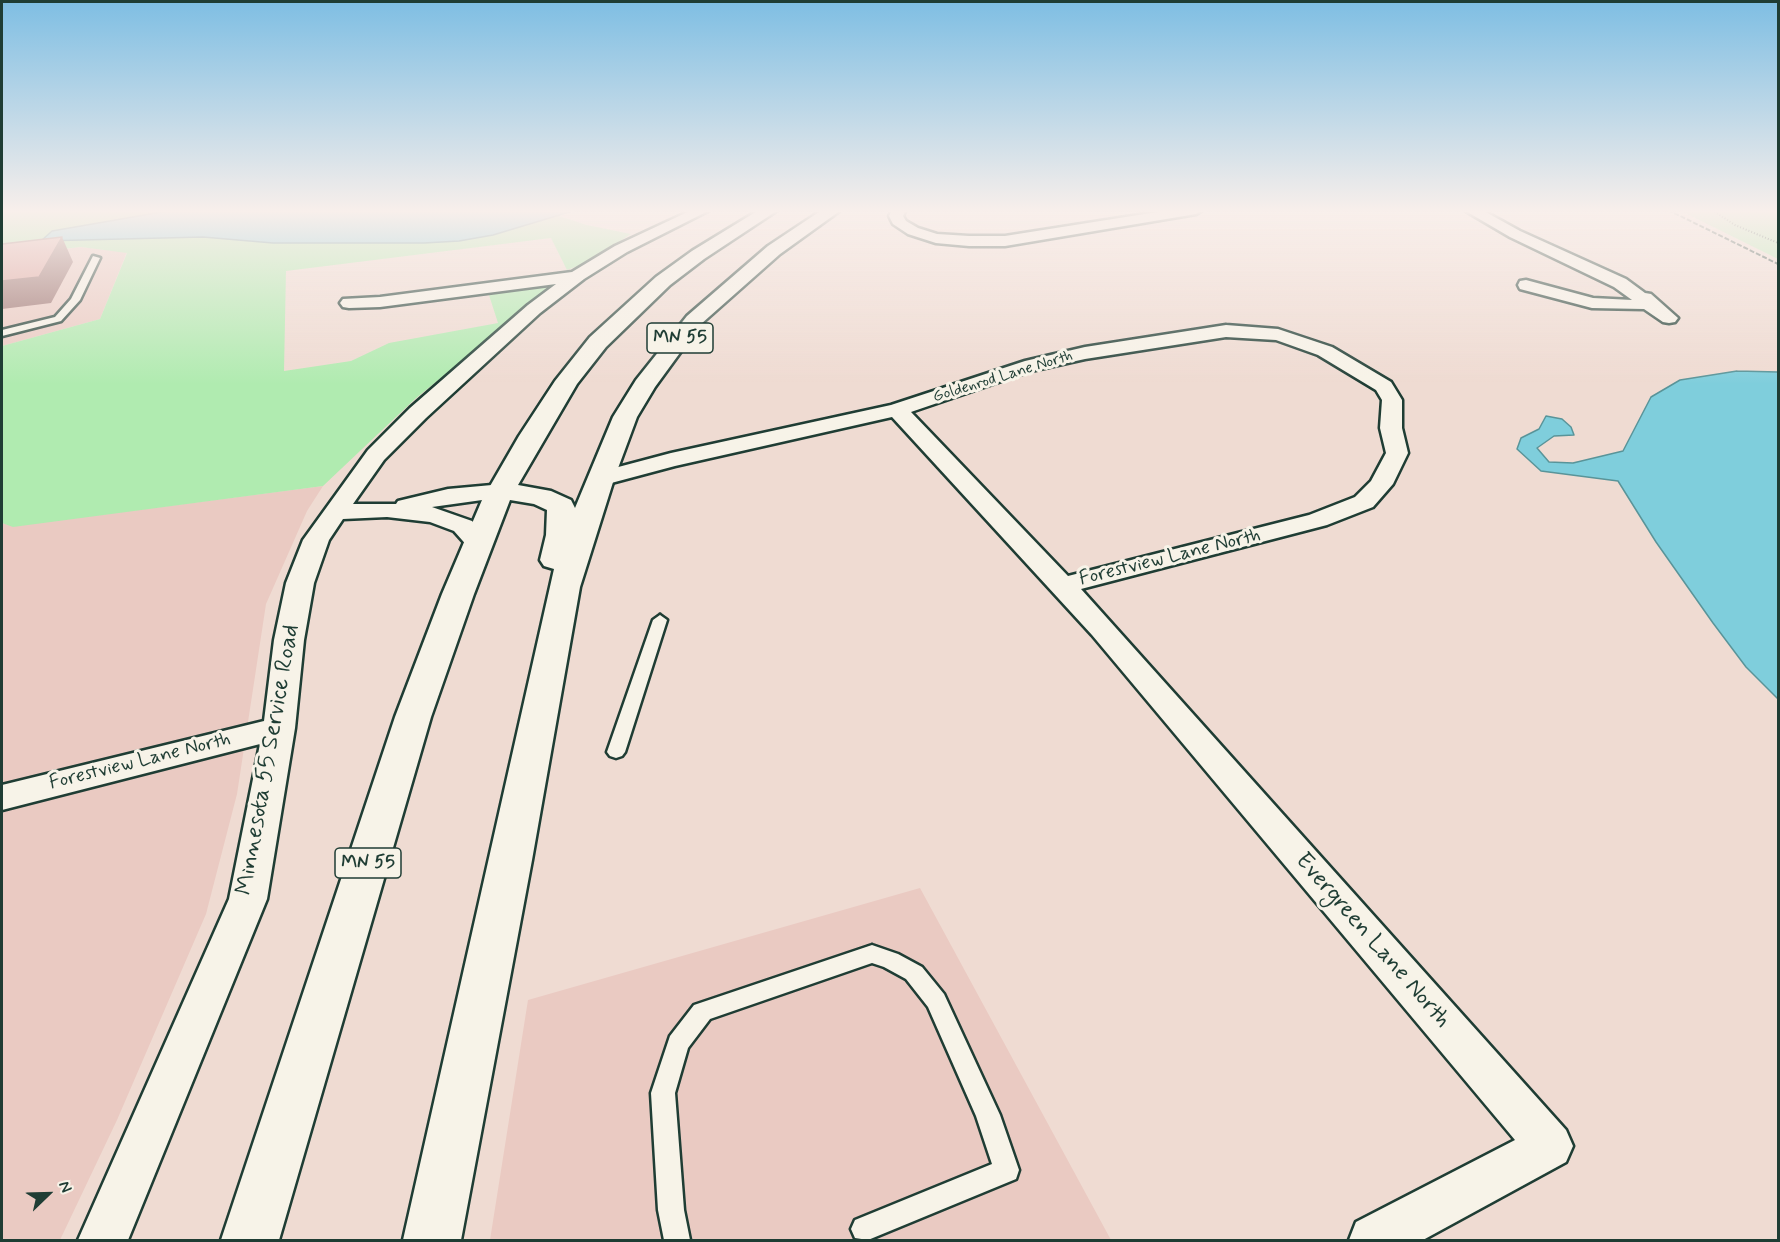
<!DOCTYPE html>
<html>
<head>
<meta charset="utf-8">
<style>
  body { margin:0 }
  #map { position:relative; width:1780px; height:1242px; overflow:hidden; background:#efdbd2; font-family:Mynerve,sans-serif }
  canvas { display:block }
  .frame { position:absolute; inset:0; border:3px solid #1f3d34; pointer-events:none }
  .north { position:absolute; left:18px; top:1164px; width:60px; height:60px; -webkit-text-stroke:4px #f7f3e8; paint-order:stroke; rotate:67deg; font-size:16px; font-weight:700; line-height:24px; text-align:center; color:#1f3d34 }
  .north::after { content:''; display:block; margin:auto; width:21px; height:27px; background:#1f3d34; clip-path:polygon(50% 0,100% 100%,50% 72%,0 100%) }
</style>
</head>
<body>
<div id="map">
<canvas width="1780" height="1242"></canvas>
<div class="frame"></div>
<div class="north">N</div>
</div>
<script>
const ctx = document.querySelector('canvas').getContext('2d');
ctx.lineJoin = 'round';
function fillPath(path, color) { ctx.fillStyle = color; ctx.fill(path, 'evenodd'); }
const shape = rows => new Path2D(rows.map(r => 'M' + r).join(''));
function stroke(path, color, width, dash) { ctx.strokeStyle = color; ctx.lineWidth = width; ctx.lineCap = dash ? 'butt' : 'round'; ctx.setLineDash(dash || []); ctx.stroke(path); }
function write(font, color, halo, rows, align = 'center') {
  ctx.font = font + ' Mynerve,sans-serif'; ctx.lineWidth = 6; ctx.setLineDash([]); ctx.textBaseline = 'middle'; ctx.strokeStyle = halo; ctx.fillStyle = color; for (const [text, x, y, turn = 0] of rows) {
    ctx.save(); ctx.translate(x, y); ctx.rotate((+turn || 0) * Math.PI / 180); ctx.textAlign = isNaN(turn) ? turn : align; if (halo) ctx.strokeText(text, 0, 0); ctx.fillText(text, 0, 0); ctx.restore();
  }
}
fillPath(shape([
  [81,247,127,252,100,319,2,346,2,256],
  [323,486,307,511,266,604,237,794,206,914,117,1120,60,1240,2,1240,2,523,13,526],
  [920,888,1111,1240,490,1240,528,1000]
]), '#eacac2');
fillPath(shape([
  [2,210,173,210,52,231,203,237,273,243,459,241,493,235,556,215,587,225,631,234,589,262,567,270,551,238,286,271,284,371,351,361,389,343,498,323,488,292,540,285,546,287,548,291,415,399,323,486,13,527,2,523,2,346,100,319,127,253,81,247,2,256],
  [1677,210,1778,210,1778,259,1687,214]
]), '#b0ebb0');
const water = shape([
  [173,210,576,210,493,235,459,241,424,243,273,243,203,237,41,241,52,231,173,210],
  [1737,371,1778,372,1778,699,1746,667,1713,623,1656,542,1618,481,1541,471,1517,449,1521,438,1539,429,1546,416,1562,419,1571,427,1574,435,1554,436,1537,448,1549,462,1573,463,1623,451,1651,397,1680,380,1737,371]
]);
fillPath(water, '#7fcedc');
stroke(water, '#599499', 1.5);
const service = shape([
  [93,256,100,258,80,300,61,321,2,336,2,330,55,317,71,299,93,256],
  [660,615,667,620,625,752,622,756,616,758,610,756,607,752,653,620,660,615],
  [872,945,898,954,922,967,944,994,1000,1115,1019,1170,1016,1179,868,1240,855,1238,851,1229,855,1220,992,1164,976,1116,928,1007,906,979,884,967,872,963,710,1019,688,1048,675,1093,684,1210,690,1240,664,1240,658,1210,651,1093,670,1036,694,1005,872,945]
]);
const minor = shape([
  [692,210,710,210,627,252,584,279,540,313,426,418,384,460,353,504,396,504,398,501,448,489,503,484,511,486,515,491,511,496,432,507,472,521,492,544,488,549,479,552,470,549,454,531,430,522,387,517,343,519,329,540,314,583,304,640,295,728,267,899,128,1240,78,1240,229,899,260,744,2,810,2,785,264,721,274,640,286,583,303,540,368,450,410,408,528,305,556,284,380,307,349,308,343,307,340,303,343,299,380,297,572,272,615,246,692,210],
  [892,210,906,210,903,216,906,221,918,228,937,234,969,236,1005,236,1170,210,1203,210,1196,214,1005,246,969,246,936,243,908,234,893,224,889,216,892,210],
  [1464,210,1482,210,1520,231,1626,279,1645,293,1651,294,1678,318,1675,322,1669,323,1663,322,1644,309,1592,308,1520,289,1518,285,1520,281,1526,280,1593,298,1632,300,1614,287,1510,237,1464,210],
  [1226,325,1278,329,1332,347,1391,382,1402,400,1402,428,1408,453,1393,484,1373,507,1327,525,1081,589,1566,1130,1573,1146,1566,1162,1423,1240,1349,1240,1356,1222,1515,1140,1092,635,892,417,675,466,600,486,592,484,588,479,592,474,671,453,891,405,1025,361,1085,347,1226,325],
  [1226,337,1276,340,1318,355,1376,390,1382,400,1380,428,1386,453,1371,481,1355,497,1309,515,1068,576,911,412,1031,371,1085,359,1226,337]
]);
const trunk = shape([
  [759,210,778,210,704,259,670,285,606,347,577,384,518,485,551,491,571,500,575,508,613,417,636,380,687,316,768,246,822,210,841,210,780,254,701,324,655,387,637,417,614,479,580,587,532,860,461,1240,403,1240,554,569,544,566,540,560,546,535,547,510,534,504,510,500,474,594,431,717,279,1240,221,1240,395,717,442,594,482,500,519,436,555,381,590,337,656,277,692,251,759,210]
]);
stroke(service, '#1f3d34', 5);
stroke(minor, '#1f3d34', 5);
stroke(trunk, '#1f3d34', 5);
stroke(shape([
  [1712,210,1735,225,1778,243]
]), '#1f3d34', 2, [1, 2]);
fillPath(service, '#f7f3e8');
fillPath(minor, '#f7f3e8');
fillPath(trunk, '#f7f3e8');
stroke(shape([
  [1668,210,1778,264]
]), '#1f3d34', 2, [5, 2]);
fillPath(shape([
  [62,237,73,262,51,303,2,309,2,281]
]), '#9b726f');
const building = shape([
  [62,237,39,277,2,281,2,244,62,237]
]);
fillPath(building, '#dda39e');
stroke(building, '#9b726f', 1.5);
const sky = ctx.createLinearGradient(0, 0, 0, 384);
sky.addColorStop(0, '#7ebee3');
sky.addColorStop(0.55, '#f8efeb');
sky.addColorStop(1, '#f8efeb00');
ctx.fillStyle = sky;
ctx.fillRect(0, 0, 1780, 384);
write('16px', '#1f3d34', '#f7f3e8', [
  ["Goldenrod Lane North",1003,377,-17]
]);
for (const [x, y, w] of [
  [680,338,66],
  [368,863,66]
]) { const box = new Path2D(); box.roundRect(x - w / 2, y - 15, w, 30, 4.5); ctx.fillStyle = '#f7f3e8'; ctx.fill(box); stroke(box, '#1f3d34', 1.5); }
write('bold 18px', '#1f3d34', null, [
  ["MN 55",680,338],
  ["MN 55",368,863]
]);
write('20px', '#1f3d34', '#f7f3e8', [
  ["Forestview Lane North",1170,558,-14],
  ["Forestview Lane North",140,762,-14]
]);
write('24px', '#1f3d34', '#f7f3e8', [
  ["Minnesota 55 Service Road",269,760,-80],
  ["Evergreen Lane North",1372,941,49]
]);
</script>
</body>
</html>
